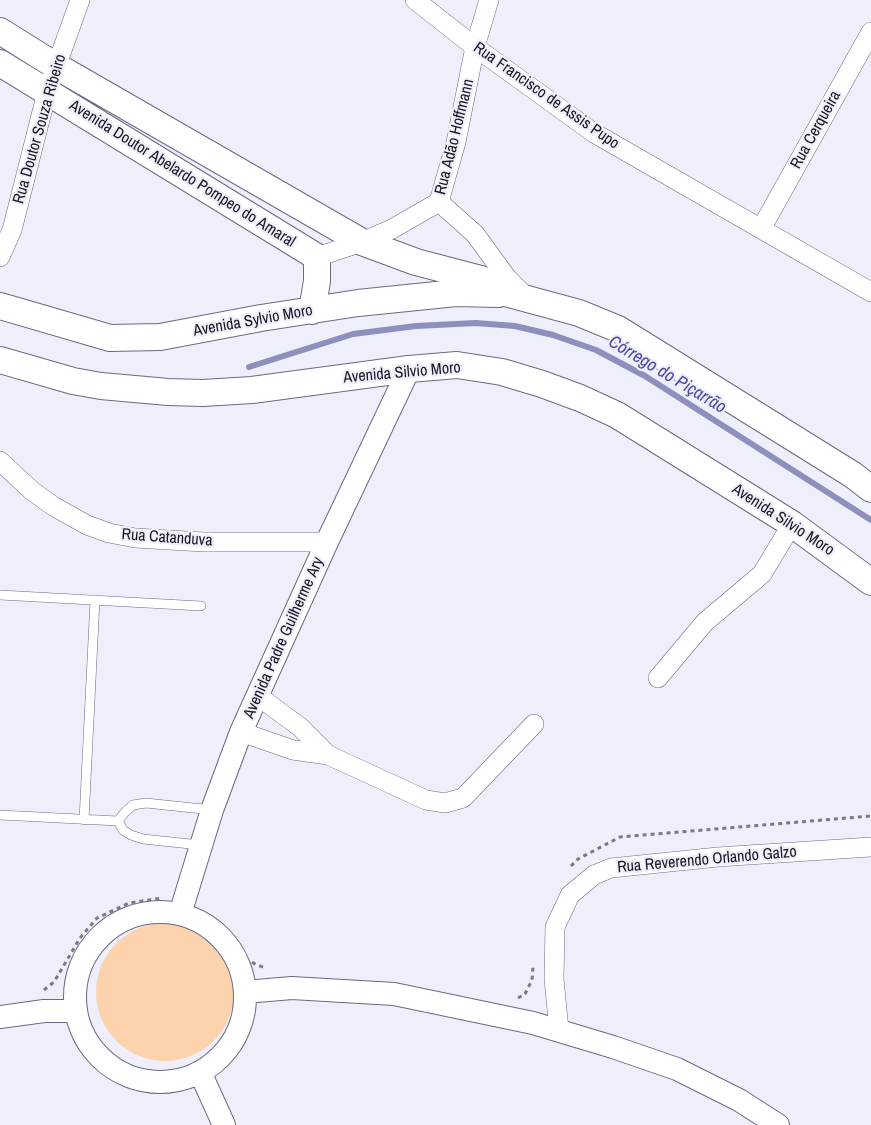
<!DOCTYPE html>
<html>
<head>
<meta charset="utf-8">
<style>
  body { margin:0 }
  canvas { display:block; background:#eeeffb }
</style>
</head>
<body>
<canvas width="871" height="1125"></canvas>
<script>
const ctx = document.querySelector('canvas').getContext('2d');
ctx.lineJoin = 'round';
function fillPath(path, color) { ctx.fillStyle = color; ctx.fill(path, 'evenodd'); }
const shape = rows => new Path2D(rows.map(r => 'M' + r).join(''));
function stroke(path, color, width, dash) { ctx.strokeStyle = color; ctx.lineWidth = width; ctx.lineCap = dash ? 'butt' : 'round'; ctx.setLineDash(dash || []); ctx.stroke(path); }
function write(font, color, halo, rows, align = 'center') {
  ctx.font = font + ' "Archivo Narrow",sans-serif'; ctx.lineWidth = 4.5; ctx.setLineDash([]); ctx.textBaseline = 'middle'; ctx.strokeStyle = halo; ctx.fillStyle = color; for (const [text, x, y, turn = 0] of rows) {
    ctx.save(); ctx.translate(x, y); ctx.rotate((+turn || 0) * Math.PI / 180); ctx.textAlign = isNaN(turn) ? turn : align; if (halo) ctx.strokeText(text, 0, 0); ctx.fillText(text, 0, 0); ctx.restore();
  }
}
fillPath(shape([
  '96 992a69 69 0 1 1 138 0a69 69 0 1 1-138 0Z'
]), '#fcd3ad');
stroke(shape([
  [249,367,353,334,416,326,476,323,515,326,553,335,596,350,645,376,871,520]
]), '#8d8fbc', 6);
const service = shape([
  [0,595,201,606],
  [0,815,118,821],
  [84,820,95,600],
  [118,821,125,812,133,805,146,803,212,810],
  [118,821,123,830,131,835,143,839,200,845]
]);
const minor = shape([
  [415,0,475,47,594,133,871,292],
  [439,202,475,234,507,278,525,296],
  [761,229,871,32],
  [0,257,12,230,47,92,80,0],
  [317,257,362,242,392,229,439,202,456,142,475,47,489,0],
  [0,461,31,490,53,506,87,525,109,533,135,538,204,542,327,542],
  [658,678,705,622,762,574,792,524],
  [258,696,300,727,328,755],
  [241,732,293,750,328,755,426,800,445,803,463,798,534,724],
  [559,1030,554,979,555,927,570,895,594,875,611,868,718,857,871,847]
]);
const tertiary = shape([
  '75 997a85 85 0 1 1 170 0a85 85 0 1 1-170 0Z',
  [180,914,212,810,241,732,327,542,409,369],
  [245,992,292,988,394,994,533,1023,613,1047,677,1069,739,1100,778,1125],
  [0,1017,44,1011,74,1011],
  [200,1072,224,1125]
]);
const secondary = shape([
  [0,31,56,66,362,242,416,262,481,279,509,294,579,313,618,329,853,475,871,489],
  [0,63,317,257,317,281,312,311],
  [0,306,110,338,160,337,261,318,358,303,456,293,498,294],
  [0,360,73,381,101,386,168,392,203,393,252,390,409,369,457,365,502,372,542,384,580,398,617,415,792,524,871,582]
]);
stroke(service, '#686a84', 10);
stroke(minor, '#686a84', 20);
stroke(tertiary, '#686a84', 24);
stroke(secondary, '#686a84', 28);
stroke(shape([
  [571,866,578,859,620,837,871,816],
  [203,912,231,934,246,960,265,968],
  [44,990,54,982,80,938,97,918,129,903,162,898],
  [518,998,525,994,532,980,533,967]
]), '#797a85', 3, [4, 4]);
stroke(service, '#fff', 9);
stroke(minor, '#fff', 19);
stroke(tertiary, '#fff', 22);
stroke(secondary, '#fff', 26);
write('16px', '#161721', '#eeeffb', [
  ["Rua Francisco de Assis Pupo",546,96,35],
  ["Rua Doutor Souza Ribeiro",40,129,-74],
  ["Rua Cerqueira",816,130,-61],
  ["Rua Adão Hoffmann",455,137,-76],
  ["Avenida Doutor Abelardo Pompeo do Amaral",182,174,32],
  ["Avenida Sylvio Moro",253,321,-10],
  ["Avenida Silvio Moro",402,373,-5],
  ["Avenida Silvio Moro",783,520,33],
  ["Rua Catanduva",167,538,4],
  ["Avenida Padre Guilherme Ary",284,638,-66],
  ["Rua Reverendo Orlando Galzo",707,860,-5]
]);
write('italic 18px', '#4e4a9f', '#eeeffb', [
  ["Córrego do Piçarrão",667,375,31]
]);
</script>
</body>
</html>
